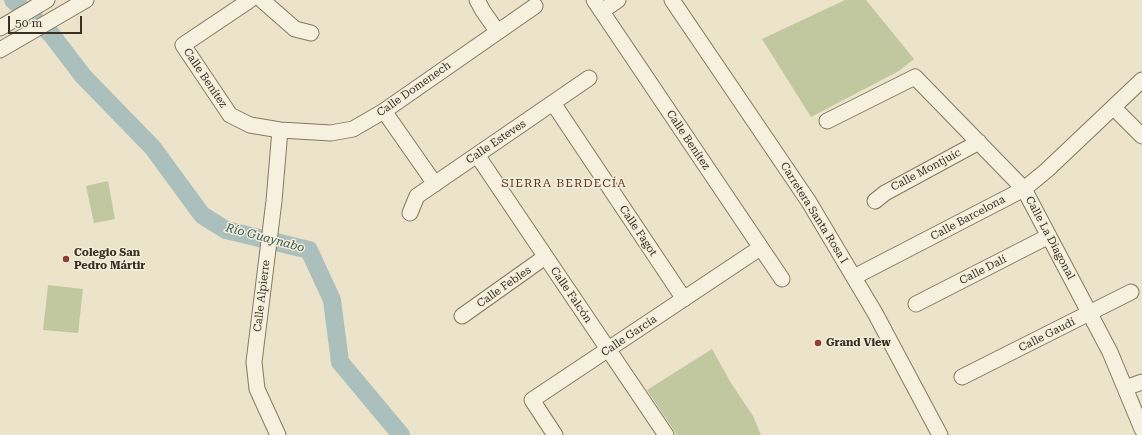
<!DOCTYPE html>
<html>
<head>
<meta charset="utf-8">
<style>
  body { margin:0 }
  #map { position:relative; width:1142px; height:435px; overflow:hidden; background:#ebe4cb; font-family:"Roboto Serif",serif }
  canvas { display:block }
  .scale { position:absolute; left:8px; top:16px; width:74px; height:18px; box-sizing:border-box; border:2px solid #392f23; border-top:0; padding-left:5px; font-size:12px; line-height:14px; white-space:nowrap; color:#392f23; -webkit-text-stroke:3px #f3eeda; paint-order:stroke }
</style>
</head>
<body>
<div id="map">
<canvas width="1142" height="435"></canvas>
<div class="scale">50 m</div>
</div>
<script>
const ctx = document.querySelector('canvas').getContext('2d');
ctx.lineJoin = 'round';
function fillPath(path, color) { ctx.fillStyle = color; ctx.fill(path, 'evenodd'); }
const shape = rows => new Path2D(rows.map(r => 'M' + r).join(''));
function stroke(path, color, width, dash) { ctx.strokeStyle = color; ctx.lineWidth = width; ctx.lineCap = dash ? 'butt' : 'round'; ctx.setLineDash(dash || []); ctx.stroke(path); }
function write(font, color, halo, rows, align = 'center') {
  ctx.font = font + ' "Roboto Serif",serif'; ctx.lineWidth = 3; ctx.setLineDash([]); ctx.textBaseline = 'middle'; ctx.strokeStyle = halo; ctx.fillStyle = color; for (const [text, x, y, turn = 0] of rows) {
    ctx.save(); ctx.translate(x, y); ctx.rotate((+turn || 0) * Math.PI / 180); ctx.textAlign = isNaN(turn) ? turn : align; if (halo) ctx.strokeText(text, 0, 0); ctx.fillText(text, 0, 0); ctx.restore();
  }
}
fillPath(shape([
  [845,0,866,0,914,59,899,71,811,117,762,39],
  [108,181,115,219,94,223,86,186],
  [48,285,83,289,78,333,43,330],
  [712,349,731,383,753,416,761,435,677,435,647,390]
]), '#c1c8a0');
stroke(shape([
  [13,0,51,34,83,76,153,148,202,215,226,230,309,250,332,300,340,362,401,435]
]), '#abc0bc', 18);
const minor = shape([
  [250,0,183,45,230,115,250,125,280,130,331,133,353,129,384,111,535,6],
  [262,0,295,29,311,33],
  [477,0,483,11,497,31],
  [594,0,782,279],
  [672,0,809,202,875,313,940,435],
  [602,11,618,0],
  [0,28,47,0],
  [0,50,86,0],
  [553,103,684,299],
  [1114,108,1142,136],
  [384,111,435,184],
  [827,121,915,77,1024,189,1110,352,1142,429],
  [477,155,666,435],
  [875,201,885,193,979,142],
  [410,213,417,196,589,78],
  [854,277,1024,189,1047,170,1142,80],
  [916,304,1049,236],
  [462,316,545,257],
  [962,377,1131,292],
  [1125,388,1142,382],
  [278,435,257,389,254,362,274,201,280,130],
  [555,435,532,400,760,248]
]);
stroke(minor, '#867861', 17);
stroke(minor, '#f6f1de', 15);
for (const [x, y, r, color] of [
  [66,259,4,"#903d37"],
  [818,343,4,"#903d37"]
]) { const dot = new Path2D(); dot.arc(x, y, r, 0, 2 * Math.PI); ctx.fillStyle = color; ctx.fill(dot); stroke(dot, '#f3eeda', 1.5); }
write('11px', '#392f23', '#f3eeda', [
  ["Calle Benítez",205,78,56],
  ["Calle Domenech",414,89,-35],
  ["Calle Benítez",688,140,56],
  ["Calle Esteves",496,142,-34],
  ["Calle Montjuic",926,170,-28],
  ["Carretera Santa Rosa I",814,213,58],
  ["Calle Barcelona",968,218,-28],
  ["Calle Fagot",638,231,56],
  ["Calle La Diagonal",1050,238,62],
  ["Calle Dalí",983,270,-27],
  ["Calle Febles",504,287,-35],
  ["Calle Falcón",571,295,56],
  ["Calle Alpierre",262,296,-83],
  ["Calle Gaudí",1047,335,-27],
  ["Calle García",629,336,-34]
]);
write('bold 11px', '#392f23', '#f3eeda', [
  ["Colegio San",74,253],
  ["Pedro Mártir",74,266],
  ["Grand View",826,343]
], 'left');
ctx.letterSpacing = '1px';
write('12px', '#613726', '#f3eeda', [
  ["SIERRA BERDECÍA",564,183]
]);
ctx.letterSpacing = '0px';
write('italic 12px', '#345657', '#f3eeda', [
  ["Río Guaynabo",265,238,15]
]);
</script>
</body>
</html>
